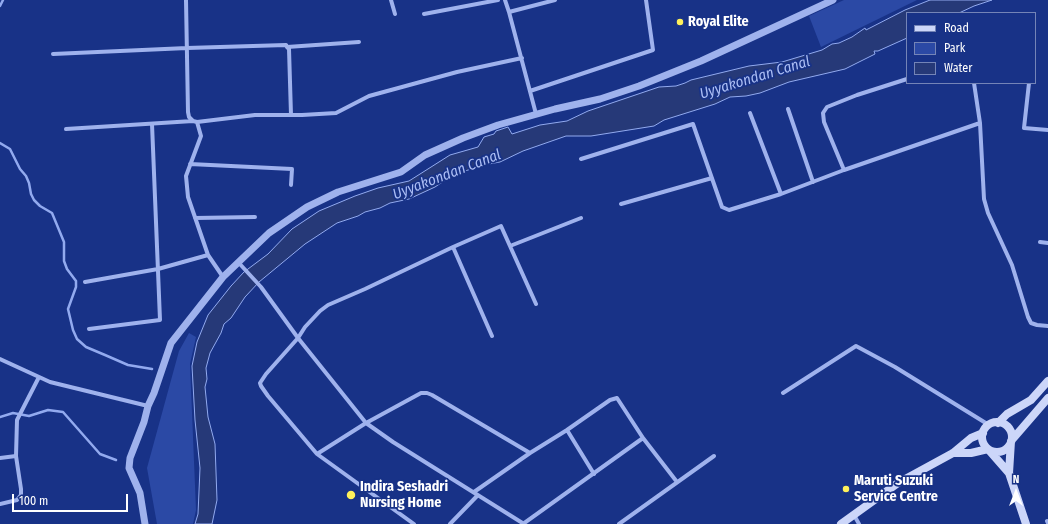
<!DOCTYPE html>
<html>
<head>
<meta charset="utf-8">
<style>
  body { margin:0 }
  #map { position:relative; width:1048px; height:524px; overflow:hidden; background:#183287; font-family:"Fira Sans Condensed",sans-serif }
  canvas { display:block }
  .legend { position:absolute; left:906px; top:12px; width:130px; height:72px; box-sizing:border-box; background:#183287; border:1px solid #7484b7; margin:0; padding:5px 7px; list-style:none; font-size:12px; color:#fff }
  .legend li { display:flex; align-items:center; gap:8px; height:20px }
  .legend b { width:20px; border:1px solid #7484b7 }
  .north { position:absolute; left:996px; top:472px; width:40px; height:40px; -webkit-text-stroke:3px #183287; paint-order:stroke; rotate:0deg; font-size:11px; font-weight:700; line-height:16px; text-align:center; color:#fff }
  .north::after { content:''; display:block; margin:auto; width:14px; height:18px; background:#fff; clip-path:polygon(50% 0,100% 100%,50% 72%,0 100%) }
  .scale { position:absolute; left:12px; top:494px; width:116px; height:18px; box-sizing:border-box; border:2px solid #fff; border-top:0; padding-left:5px; font-size:12px; line-height:14px; white-space:nowrap; color:#fff; -webkit-text-stroke:3px #183287; paint-order:stroke }
</style>
</head>
<body>
<div id="map">
<canvas width="1048" height="524"></canvas>
<ul class="legend">
<li><b style="height:5px;background:#ccd6f9"></b>Road</li>
<li><b style="height:11px;background:#2b49a5"></b>Park</li>
<li><b style="height:11px;background:#263978"></b>Water</li>
</ul>
<div class="north">N</div>
<div class="scale">100 m</div>
</div>
<script>
const ctx = document.querySelector('canvas').getContext('2d');
ctx.lineJoin = 'round';
function fillPath(path, color) { ctx.fillStyle = color; ctx.fill(path, 'evenodd'); }
const shape = rows => new Path2D(rows.map(r => 'M' + r).join(''));
function stroke(path, color, width, dash) { ctx.strokeStyle = color; ctx.lineWidth = width; ctx.lineCap = dash ? 'butt' : 'round'; ctx.setLineDash(dash || []); ctx.stroke(path); }
function write(font, color, halo, rows, align = 'center') {
  ctx.font = font + ' "Fira Sans Condensed",sans-serif'; ctx.lineWidth = 3.5; ctx.setLineDash([]); ctx.textBaseline = 'middle'; ctx.strokeStyle = halo; ctx.fillStyle = color; for (const [text, x, y, turn = 0] of rows) {
    ctx.save(); ctx.translate(x, y); ctx.rotate((+turn || 0) * Math.PI / 180); ctx.textAlign = isNaN(turn) ? turn : align; if (halo) ctx.strokeText(text, 0, 0); ctx.fillText(text, 0, 0); ctx.restore();
  }
}
fillPath(shape([
  [844,0,917,0,821,47,809,16],
  [189,333,196,337,190,364,196,510,193,524,157,524,147,468,179,351]
]), '#2b49a5');
const water = shape([
  [930,0,992,0,974,6,959,13,907,13,907,38,878,51,874,51,875,54,845,69,789,82,760,93,746,96,730,97,715,104,664,120,654,126,591,136,566,136,523,151,500,162,483,165,453,175,435,187,409,199,390,203,380,208,365,212,358,216,337,223,305,244,259,282,245,297,231,318,224,324,221,333,210,353,206,368,207,379,205,387,208,417,215,444,217,500,212,524,195,524,198,514,200,468,195,420,192,366,197,342,208,315,231,286,244,272,268,254,292,229,319,211,355,196,378,188,409,181,450,155,478,147,484,137,494,134,496,131,508,127,512,134,540,125,567,121,588,111,659,87,676,86,685,83,691,80,749,66,782,62,822,50,832,44,839,43,852,37,865,28,866,30,905,10,930,0]
]);
fillPath(water, '#263978');
stroke(water, '#92aaef', 1);
stroke(shape([
  [0,6,3,0],
  [0,143,10,149,20,169,26,176,29,183,31,194,34,200,40,206,52,213,64,242,64,261,67,269,76,281,76,287,68,309,73,330,77,339,86,347,105,355,128,365,152,369],
  [0,417,13,413,29,416,48,410,63,412,100,454,116,460]
]), '#92aaef', 2.5);
stroke(shape([
  [186,0,188,112,189,117,193,121,197,122,201,136,186,176,188,197,208,255,223,277],
  [391,0,395,14],
  [505,0,509,12,536,114],
  [509,12,555,0],
  [424,14,498,0],
  [287,47,289,49,291,115],
  [53,54,187,48,286,45,287,47,359,42],
  [974,83,980,123],
  [1029,83,1024,128,1048,130],
  [530,91,653,50,646,0],
  [788,109,813,182],
  [750,113,781,194],
  [197,122,255,115,302,115,336,113,369,96,457,72,522,58],
  [66,129,193,121],
  [581,159,693,124,722,207,729,210,781,194,844,170,980,123,984,199,988,213,1012,265,1028,317,1031,323,1037,325,1048,326],
  [190,164,292,169,291,185],
  [844,170,824,122,823,113,827,107,857,95,907,79],
  [621,204,712,178],
  [195,218,255,217],
  [1040,242,1048,243],
  [510,246,581,218],
  [453,247,501,226,536,304],
  [238,262,261,287,298,338,366,423,393,442,524,524],
  [85,282,158,269,208,255],
  [89,329,160,320,152,124],
  [0,359,50,382,148,406],
  [783,393,856,346,895,367,989,425],
  [567,430,594,474],
  [530,453,567,430,610,400,617,398,643,438,677,482],
  [317,454,268,396,261,386,260,383,266,374,298,338,305,327,320,311,328,305,365,289,453,247,492,336],
  [0,458,16,456],
  [0,504,17,500,21,495,21,489,16,456,17,420,39,377],
  [854,515,859,524],
  [1047,521,1048,523],
  [414,524,317,454,366,423,421,393,427,393,432,395,530,453,474,492],
  [450,524,478,495],
  [523,524,643,438],
  [619,524,714,456]
]), '#9fb2ed', 4);
stroke(shape([
  [145,524,140,493,129,468,130,458,144,422,148,406,154,393,171,343,223,277,269,233,307,207,338,192,401,172,425,155,463,138,498,125,555,109,600,99,639,86,701,61,833,0]
]), '#9fb2ed', 7);
stroke(shape([
  '982 437a15 15 0 1 1 30 0a15 15 0 1 1-30 0Z',
  [998,423,1007,414,1031,400,1048,381],
  [953,453,971,453,988,449,1009,473],
  [841,524,898,483,953,453,971,438,983,433],
  [1026,524,1009,473,1011,441,1048,398]
]), '#ccd6f9', 8);
for (const [x, y, r, color] of [
  [680,22,4,"#fff15b"],
  [846,489,4,"#fff15b"],
  [351,495,5,"#fff15b"]
]) { const dot = new Path2D(); dot.arc(x, y, r, 0, 2 * Math.PI); ctx.fillStyle = color; ctx.fill(dot); stroke(dot, '#183287', 1.5); }
write('bold 14px', '#fff', '#183287', [
  ["Royal Elite",688,22],
  ["Maruti Suzuki",854,481],
  ["Service Centre",854,497],
  ["Indira Seshadri",360,487],
  ["Nursing Home",360,503]
], 'left');
write('italic 15px', '#abbdf4', '#183287', [
  ["Uyyakondan Canal",755,78,-17],
  ["Uyyakondan Canal",447,175,-21]
]);
</script>
</body>
</html>
